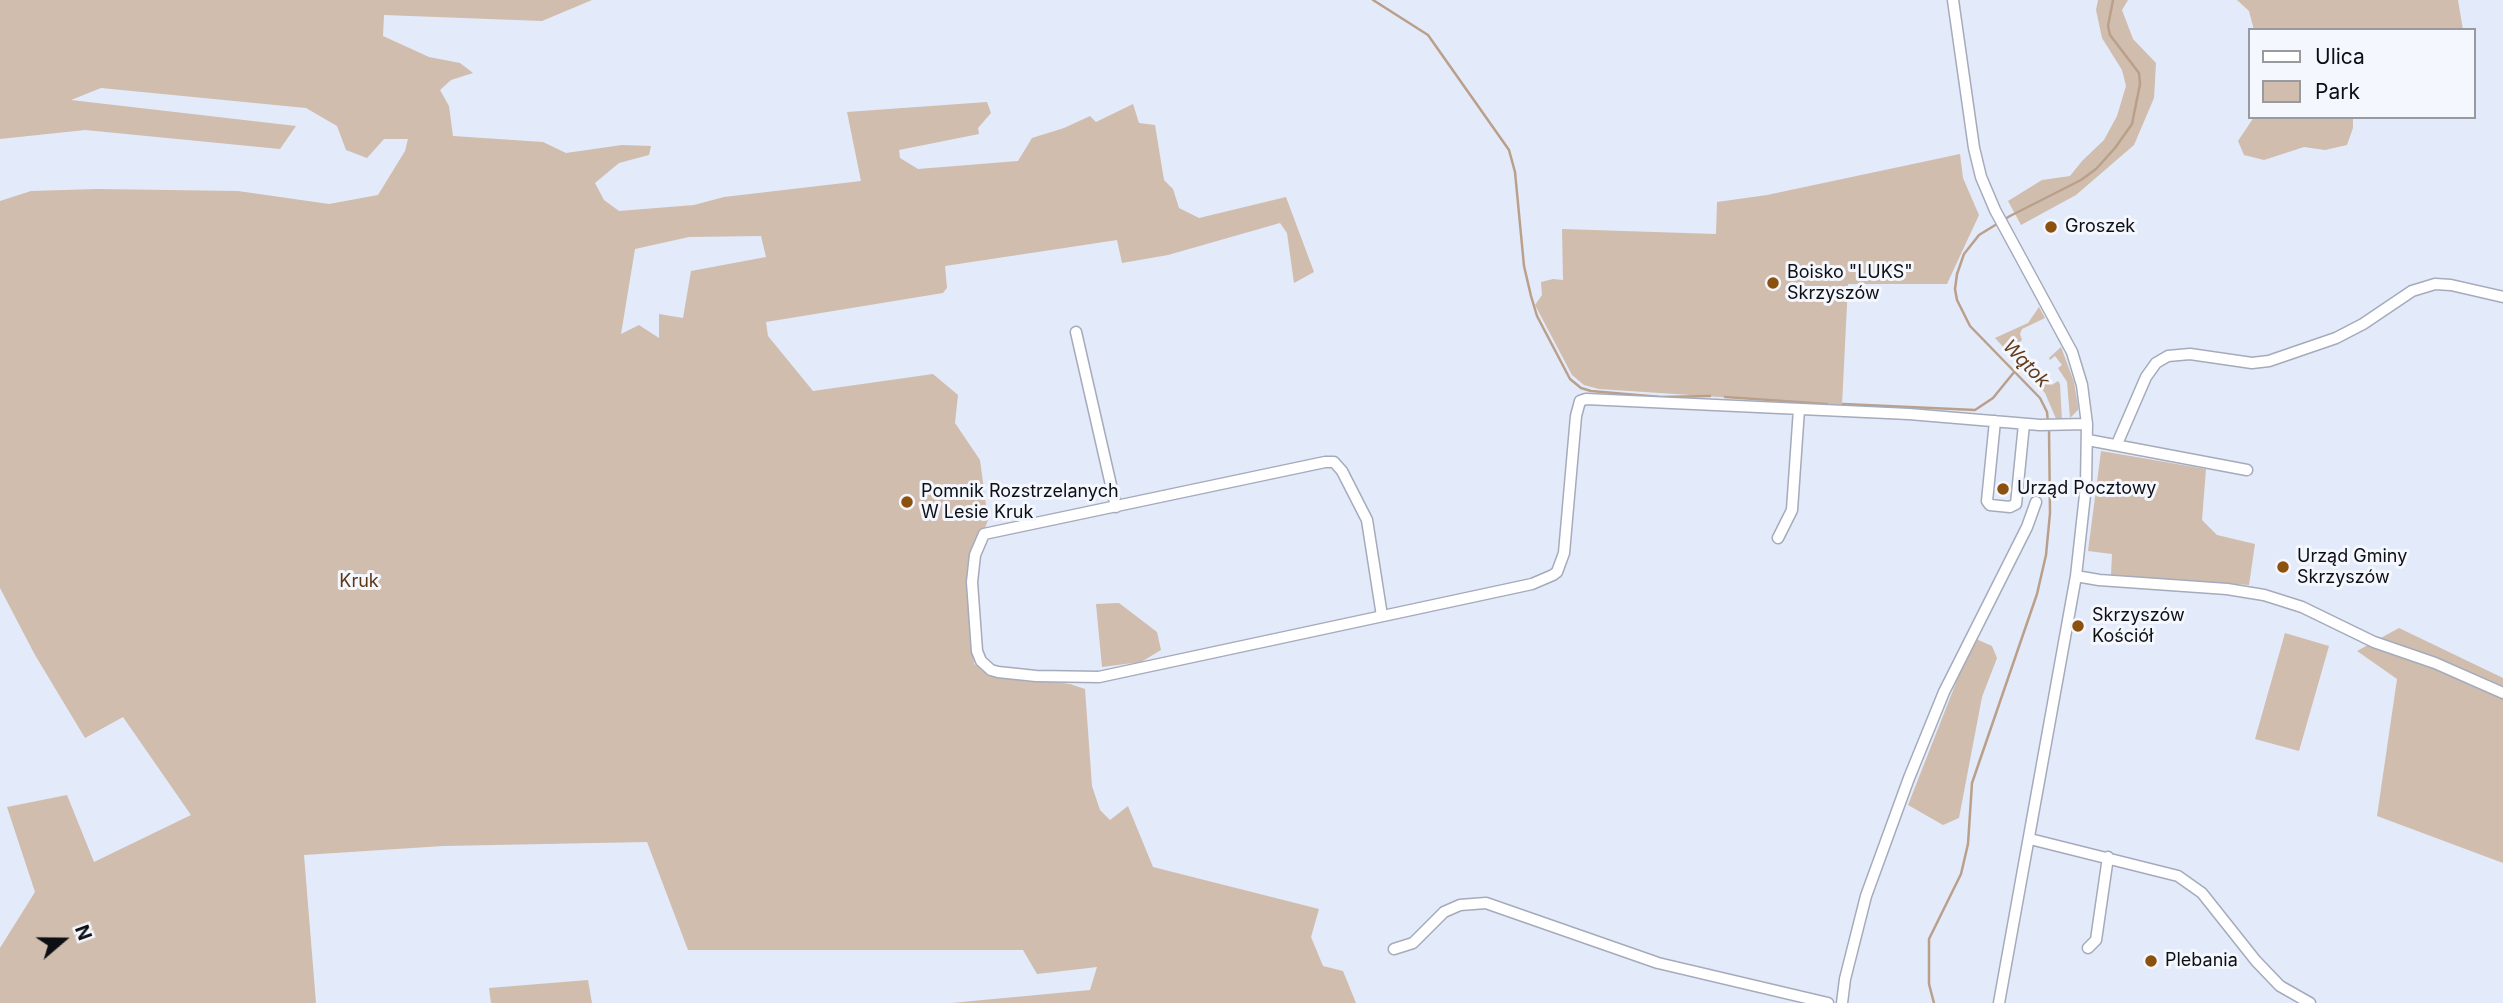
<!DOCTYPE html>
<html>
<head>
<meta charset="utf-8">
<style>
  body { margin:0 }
  #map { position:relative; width:2503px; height:1003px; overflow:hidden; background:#e3eafa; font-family:Inter,sans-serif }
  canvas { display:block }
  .legend { position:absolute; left:2248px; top:28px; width:228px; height:91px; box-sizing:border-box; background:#f5f7fe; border:2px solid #989aa0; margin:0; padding:9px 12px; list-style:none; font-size:21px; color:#0c0f14 }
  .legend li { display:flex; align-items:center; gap:14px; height:35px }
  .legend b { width:35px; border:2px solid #989aa0 }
  .north { position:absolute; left:28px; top:905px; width:70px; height:70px; -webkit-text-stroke:5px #f5f7fe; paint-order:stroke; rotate:70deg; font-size:19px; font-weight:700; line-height:28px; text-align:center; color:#0c0f14 }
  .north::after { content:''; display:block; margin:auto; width:24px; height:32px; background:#0c0f14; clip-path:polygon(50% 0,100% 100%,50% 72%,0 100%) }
</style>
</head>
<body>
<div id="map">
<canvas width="2503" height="1003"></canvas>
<ul class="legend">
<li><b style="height:9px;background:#fff"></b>Ulica</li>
<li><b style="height:19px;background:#d0bdad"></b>Park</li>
</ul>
<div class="north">N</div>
</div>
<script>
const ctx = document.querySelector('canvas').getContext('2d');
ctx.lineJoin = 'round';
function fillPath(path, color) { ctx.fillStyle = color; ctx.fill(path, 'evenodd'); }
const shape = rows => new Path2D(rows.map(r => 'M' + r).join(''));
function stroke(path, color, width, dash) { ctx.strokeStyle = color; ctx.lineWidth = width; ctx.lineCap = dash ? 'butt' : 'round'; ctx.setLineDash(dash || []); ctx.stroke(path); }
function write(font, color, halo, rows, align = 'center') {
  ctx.font = font + ' Inter,sans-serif'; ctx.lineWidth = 6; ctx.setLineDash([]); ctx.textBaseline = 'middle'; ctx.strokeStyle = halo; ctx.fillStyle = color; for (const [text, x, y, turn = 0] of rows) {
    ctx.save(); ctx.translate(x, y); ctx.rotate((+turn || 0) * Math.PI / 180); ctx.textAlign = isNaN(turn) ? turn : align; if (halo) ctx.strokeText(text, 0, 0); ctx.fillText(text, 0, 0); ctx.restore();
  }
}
fillPath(shape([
  [0,0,592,0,542,21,384,15,383,36,429,57,460,63,473,73,451,80,440,90,449,106,453,136,543,142,566,153,622,145,651,146,649,155,619,163,595,183,604,200,619,211,694,205,724,197,861,181,847,112,987,102,991,113,978,128,979,134,899,150,900,158,918,169,1018,161,1032,138,1064,128,1090,116,1096,122,1133,104,1139,123,1155,125,1164,180,1173,189,1179,208,1199,218,1286,197,1314,272,1294,283,1287,233,1280,223,1168,255,1122,263,1117,240,945,266,947,288,943,293,766,322,768,336,813,391,933,374,958,395,955,423,980,460,988,520,968,574,974,664,991,673,1070,684,1085,689,1092,786,1100,810,1110,820,1128,806,1153,867,1319,909,1311,937,1323,966,1343,971,1356,1003,951,1003,1090,990,1097,967,1037,974,1023,950,688,950,647,842,443,846,304,855,316,1003,0,1003,0,948,35,892,7,807,67,795,94,862,191,815,123,717,85,738,35,655,0,588,0,201,31,191,97,189,238,191,329,204,378,195,405,151,408,139,384,139,367,158,346,150,337,126,306,108,101,88,71,100,296,126,280,149,85,130,0,139],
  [761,236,766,257,691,271,683,318,659,314,659,338,639,325,621,334,635,249,689,237],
  [2098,0,2128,0,2122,10,2133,39,2156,63,2154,98,2134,145,2076,195,2021,225,2008,201,2042,180,2070,176,2082,161,2104,140,2117,116,2126,86,2122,70,2102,38,2096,10],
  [2237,0,2458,0,2463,30,2254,30,2249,11],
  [2254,117,2353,117,2353,128,2347,145,2325,150,2304,147,2264,160,2244,155,2238,141],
  [1960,154,1963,178,1979,215,1947,284,1848,284,1842,405,1599,389,1584,385,1572,375,1535,305,1542,295,1541,282,1553,279,1563,280,1562,229,1716,234,1717,202,1767,195],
  [2039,307,2045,318,2022,329,2020,334,2022,340,2017,345,2052,385,2058,381,2060,384,2062,421,2057,421,2045,393,1995,338,2028,323],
  [2061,347,2074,382,2078,406,2078,410,2070,418,2067,382,2058,368,2062,365,2055,356,2050,360,2049,358],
  [2101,451,2206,469,2202,520,2217,535,2255,544,2249,585,2111,575,2112,554,2088,551],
  [1119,603,1157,632,1161,650,1141,662,1102,667,1096,604],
  [2399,628,2503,678,2503,863,2377,816,2397,679,2357,651],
  [2285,633,2329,646,2299,751,2255,739],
  [1967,635,1992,646,1997,658,1982,697,1959,818,1943,825,1908,805,1963,665,1962,646],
  [588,980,592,1003,491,1003,489,988]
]), '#d0bdad');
stroke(shape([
  [1373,0,1428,35,1509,150,1515,172,1524,266,1531,296,1537,316,1570,379,1581,388,1591,391,1661,397,1710,396],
  [1725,397,1827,404],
  [1843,404,1975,410,1993,398,2015,371],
  [2048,423,2047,412,2040,398,1970,326,1957,300,1955,289,1957,274,1964,254,1979,235,2010,216,2081,180,2096,169,2115,148,2132,124,2140,84,2139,73,2110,35,2108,26,2113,0],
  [1934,1003,1929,984,1929,939,1961,874,1968,844,1972,783,2037,594,2046,555,2050,513,2049,429]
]), '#baa08b', 2.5);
const minor = shape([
  [1953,0,1974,148,1981,177,1995,210,2072,352,2082,385,2087,424,2086,486,2076,576,1999,1003],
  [1076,332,1116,507],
  [1995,421,1987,501,1990,505,2010,507,2016,504,2024,424],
  [2088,440,2247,470],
  [2117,444,2146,377,2156,363,2168,356,2190,354,2252,363,2269,361,2336,338,2363,324,2412,291,2435,284,2451,285,2503,297],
  [1778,538,1792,510,1799,409],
  [2076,576,2099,580,2227,589,2264,595,2302,607,2374,642,2435,663,2503,693],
  [1382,616,1367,520,1342,471,1334,462,1325,462,984,534,975,555,972,582,977,651,981,661,991,670,998,672,1036,676,1099,677,1532,584,1553,575,1557,572,1564,553,1576,416,1580,401,1586,399,1909,414,2040,425,2087,424],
  [2030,839,2178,876,2202,893,2256,961,2280,986,2310,1003],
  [2088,948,2096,940,2108,857],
  [1394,949,1413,943,1444,912,1460,905,1486,903,1658,963,1828,1003],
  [1842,1003,1845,979,1866,896,1909,778,1944,692,2027,527,2036,502]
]);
stroke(minor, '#a5abbb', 13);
stroke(minor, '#fff', 10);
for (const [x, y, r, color] of [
  [2051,227,7,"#8c500f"],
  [1773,283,7,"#8c500f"],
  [2003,489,7,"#8c500f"],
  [907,502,7,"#8c500f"],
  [2283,567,7,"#8c500f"],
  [2078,626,7,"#8c500f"],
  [2151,961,7,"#8c500f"]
]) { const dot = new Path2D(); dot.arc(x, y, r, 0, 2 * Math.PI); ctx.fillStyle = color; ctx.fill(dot); stroke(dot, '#f5f7fe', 2.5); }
write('18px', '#0c0f14', '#f5f7fe', [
  ["Groszek",2065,227],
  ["Boisko \"LUKS\"",1787,273],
  ["Skrzyszów",1787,294],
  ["Urząd Pocztowy",2017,489],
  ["Pomnik Rozstrzelanych",921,492],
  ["W Lesie Kruk",921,513],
  ["Urząd Gminy",2297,557],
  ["Skrzyszów",2297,578],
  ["Skrzyszów",2092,616],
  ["Kościół",2092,637],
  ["Plebania",2165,961]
], 'left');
write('18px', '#5b3612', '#f5f7fe', [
  ["Kruk",359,582]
]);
write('italic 19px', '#623c19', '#f5f7fe', [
  ["Wątok",2026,364,46]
]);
</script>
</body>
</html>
